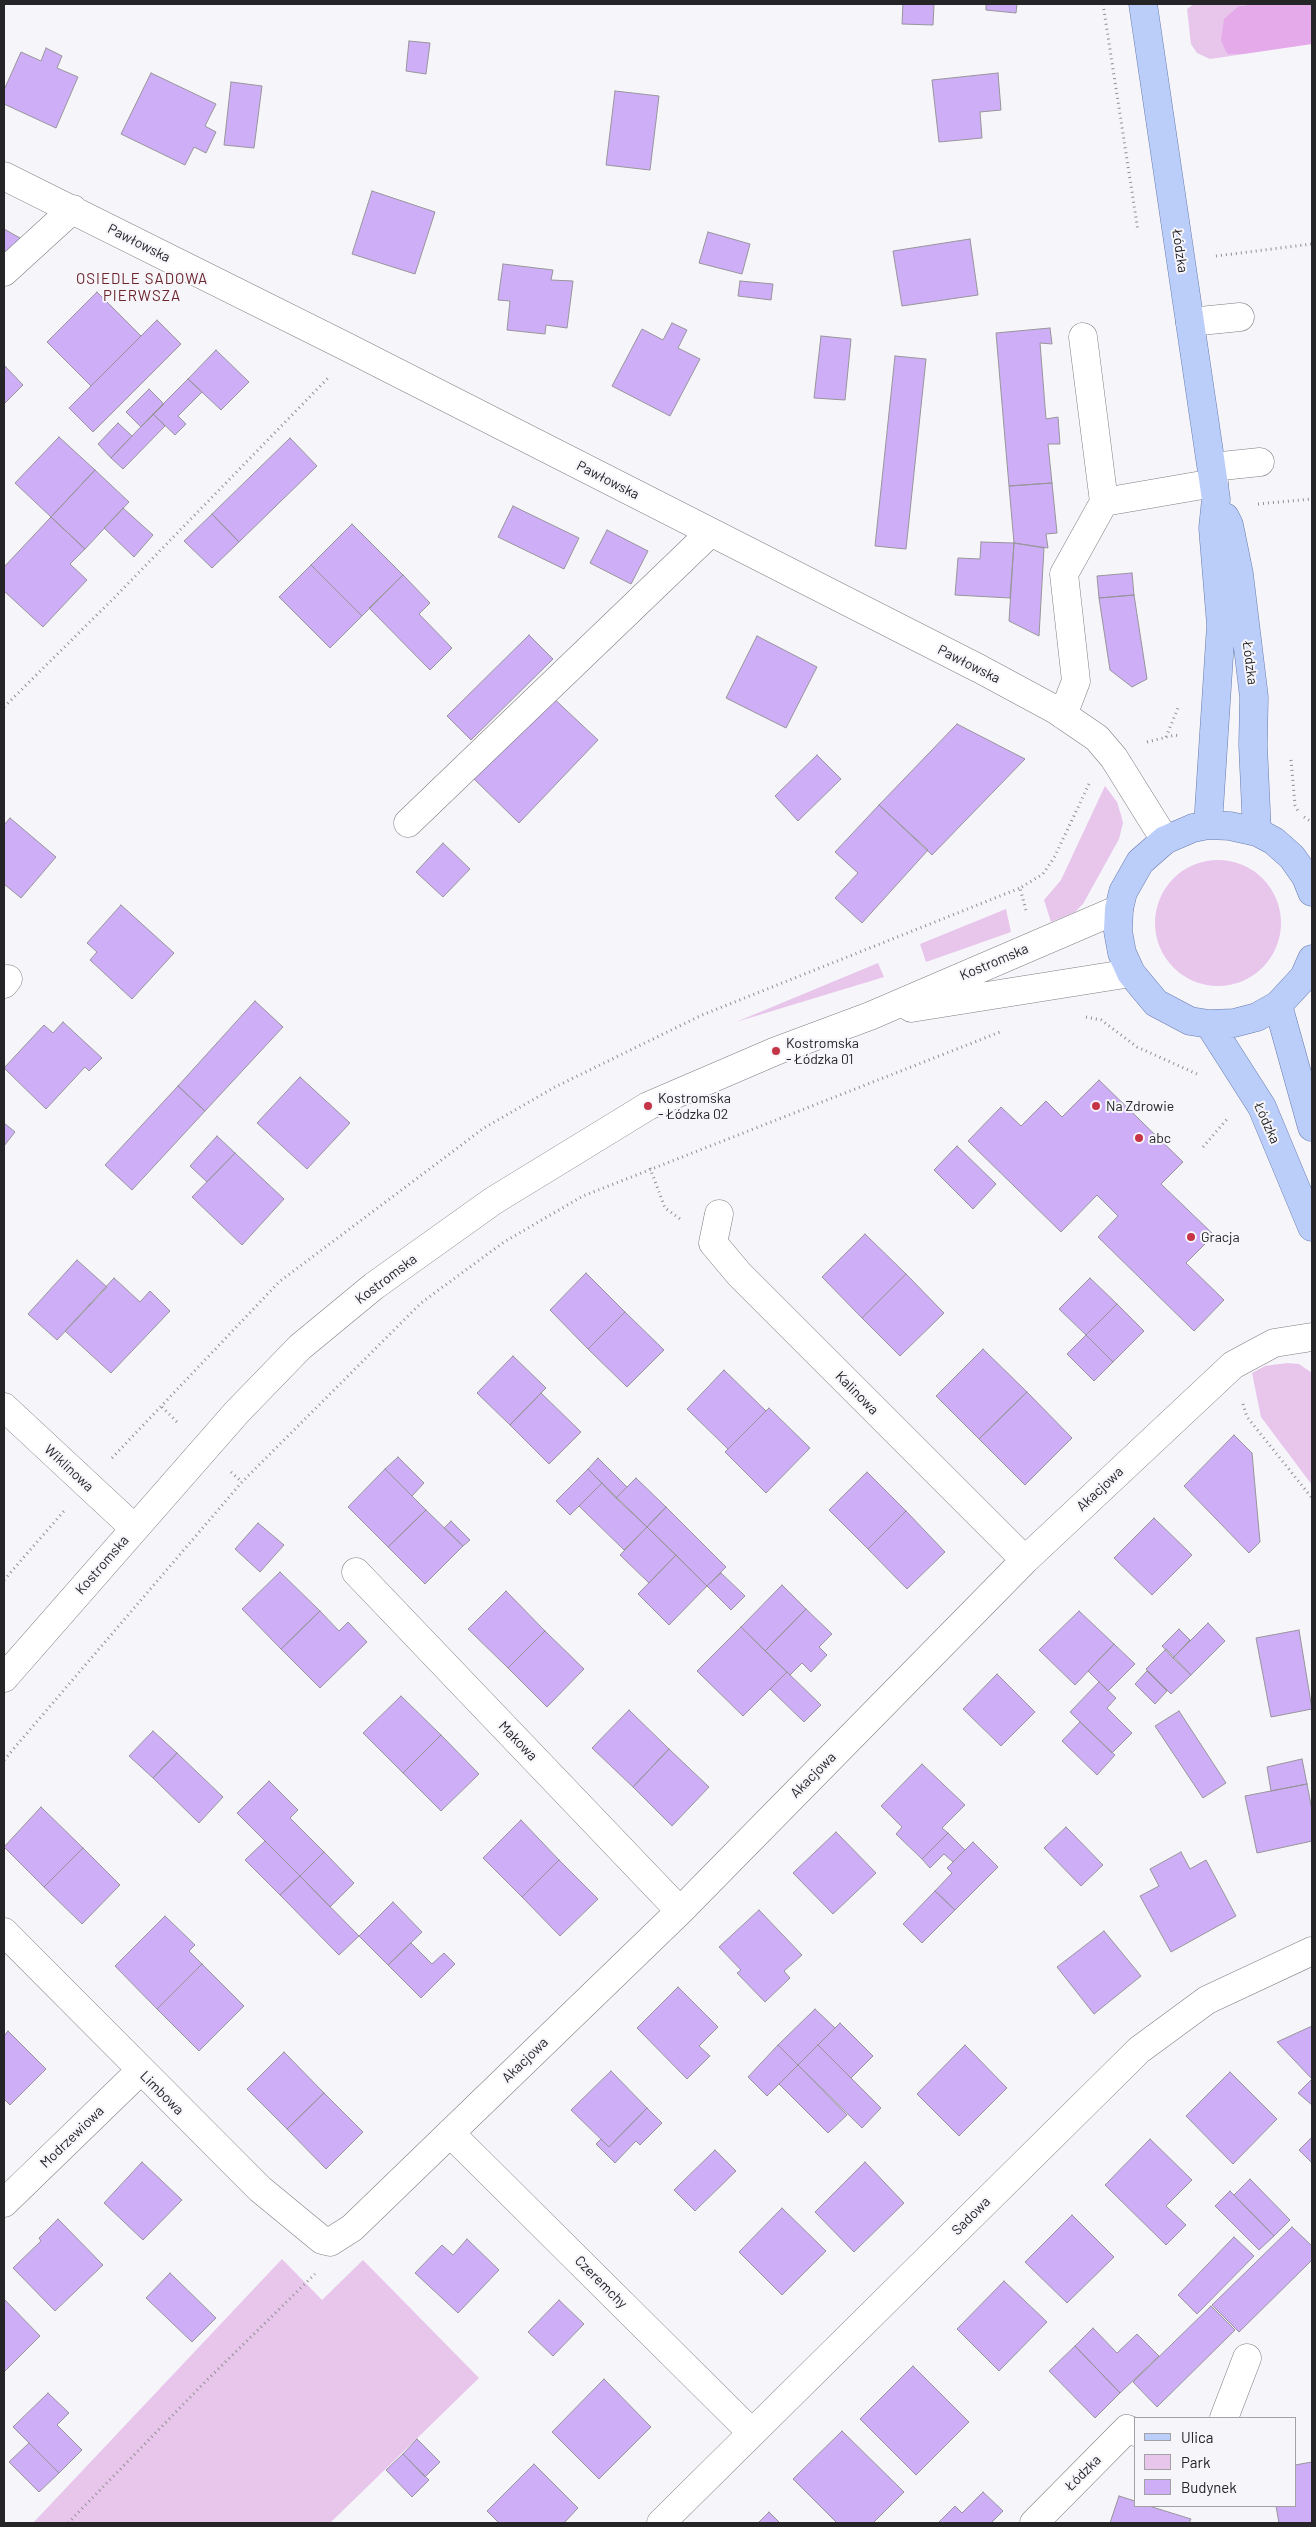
<!DOCTYPE html>
<html>
<head>
<meta charset="utf-8">
<style>
  body { margin:0 }
  #map { position:relative; width:1316px; height:2527px; overflow:hidden; background:#f5f5fa; font-family:Barlow,sans-serif }
  canvas { display:block }
  .frame { position:absolute; inset:0; border:5px solid #252527; pointer-events:none }
  .legend { position:absolute; left:1134px; top:2417px; width:162px; height:90px; box-sizing:border-box; background:#f5f5fa; border:1px solid #a2a2a6; margin:0; padding:6px 9px; list-style:none; font-size:15px; color:#252527 }
  .legend li { display:flex; align-items:center; gap:10px; height:25px }
  .legend b { width:25px; border:1px solid #a2a2a6 }
</style>
</head>
<body>
<div id="map">
<canvas width="1316" height="2527"></canvas>
<div class="frame"></div>
<ul class="legend">
<li><b style="height:6px;background:#bbcdf9"></b>Ulica</li>
<li><b style="height:14px;background:#e8c5eb"></b>Park</li>
<li><b style="height:14px;background:#cfaef8"></b>Budynek</li>
</ul>
</div>
<script>
const ctx = document.querySelector('canvas').getContext('2d');
ctx.lineJoin = 'round';
function fillPath(path, color) { ctx.fillStyle = color; ctx.fill(path, 'evenodd'); }
const shape = rows => new Path2D(rows.map(r => 'M' + r).join(''));
function stroke(path, color, width, dash) { ctx.strokeStyle = color; ctx.lineWidth = width; ctx.lineCap = dash ? 'butt' : 'round'; ctx.setLineDash(dash || []); ctx.stroke(path); }
function write(font, color, halo, rows, align = 'center') {
  ctx.font = font + ' Barlow,sans-serif'; ctx.lineWidth = 4; ctx.setLineDash([]); ctx.textBaseline = 'middle'; ctx.strokeStyle = halo; ctx.fillStyle = color; for (const [text, x, y, turn = 0] of rows) {
    ctx.save(); ctx.translate(x, y); ctx.rotate((+turn || 0) * Math.PI / 180); ctx.textAlign = isNaN(turn) ? turn : align; if (halo) ctx.strokeText(text, 0, 0); ctx.fillText(text, 0, 0); ctx.restore();
  }
}
fillPath(shape([
  [1194,4,1256,4,1239,6,1226,54,1244,54,1210,59,1197,53,1191,44,1187,9],
  [1105,786,1117,802,1121,815,1123,823,1119,839,1083,904,1075,912,1051,922,1044,900,1061,880],
  '1155 923a63 63 0 1 1 126 0a63 63 0 1 1-126 0Z',
  [1006,909,1011,932,926,962,920,944],
  [878,963,884,977,736,1022],
  [1287,1363,1299,1364,1312,1373,1312,1485,1261,1417,1252,1373,1265,1366],
  [282,2259,322,2300,363,2260,479,2378,330,2523,33,2523]
]), '#e8c5eb');
fillPath(shape([
  [1256,4,1312,4,1312,44,1244,54,1227,54,1221,40,1224,19,1239,6]
]), '#e4aaea');
const building = shape([
  [903,4,934,4,933,25,902,24,903,4],
  [986,4,1017,4,1016,13,986,10,986,4],
  [409,41,430,43,426,74,406,71,409,41],
  [46,48,62,56,57,68,78,77,56,128,4,104,4,90,21,52,41,61,46,48],
  [151,73,216,104,205,126,216,132,206,153,194,147,185,165,121,134,151,73],
  [998,73,1001,110,980,112,982,138,939,142,932,80,998,73],
  [231,82,262,86,254,148,224,145,231,82],
  [615,91,659,96,650,170,606,165,615,91],
  [372,191,435,212,415,274,352,254,372,191],
  [4,229,20,238,4,254,4,229],
  [708,232,750,244,742,274,699,263,708,232],
  [970,239,978,295,902,306,893,251,970,239],
  [503,264,553,270,551,280,573,281,567,328,546,325,545,334,507,330,510,301,498,300,503,264],
  [740,281,773,284,771,300,738,296,740,281],
  [97,292,141,336,91,386,47,342,97,292],
  [157,320,181,344,93,432,69,408,157,320],
  [672,323,687,330,678,348,700,359,670,416,612,386,642,329,663,340,672,323],
  [1050,328,1052,344,1040,343,1046,419,1058,417,1060,444,1048,444,1052,483,1009,486,996,333,1050,328],
  [821,336,851,339,845,400,814,398,821,336],
  [216,350,249,382,221,410,188,379,216,350],
  [895,356,926,359,906,549,875,546,895,356],
  [4,365,23,385,4,404,4,365],
  [188,379,202,392,178,416,186,424,175,435,153,414,188,379],
  [149,389,164,404,141,427,126,412,149,389],
  [153,414,165,426,123,469,111,458,153,414],
  [118,423,132,436,111,458,98,444,118,423],
  [59,437,95,470,51,517,15,483,59,437],
  [290,438,317,466,239,542,212,514,290,438],
  [95,470,129,502,85,549,51,517,95,470],
  [1052,483,1057,533,1046,534,1048,548,1014,543,1009,486,1052,483],
  [513,506,579,538,564,569,498,537,513,506],
  [123,508,153,535,134,557,104,528,123,508],
  [212,514,239,542,212,568,184,541,212,514],
  [51,517,85,549,70,564,87,580,43,627,4,591,4,567,51,517],
  [352,524,403,575,362,616,311,565,352,524],
  [607,530,648,551,631,584,590,563,607,530],
  [981,542,1014,543,1010,598,955,595,958,558,980,559,981,542],
  [1014,543,1044,548,1039,636,1009,621,1014,543],
  [311,565,362,616,330,648,279,597,311,565],
  [1132,573,1134,595,1099,598,1097,576,1132,573],
  [403,575,430,603,419,614,452,648,430,670,369,608,403,575],
  [1134,595,1147,679,1132,687,1110,670,1099,598,1134,595],
  [529,635,553,659,471,740,447,716,529,635],
  [757,636,817,667,786,728,726,698,757,636],
  [549,694,598,740,519,823,471,776,549,694],
  [957,724,1025,759,932,855,879,805,957,724],
  [817,755,841,779,798,821,775,796,817,755],
  [879,805,928,850,862,923,835,898,858,873,835,852,879,805],
  [10,818,56,857,21,898,4,884,4,825,10,818],
  [443,843,470,869,443,897,416,872,443,843],
  [121,905,174,953,132,999,90,960,97,952,87,943,121,905],
  [255,1001,283,1027,205,1111,178,1086,255,1001],
  [63,1022,102,1058,89,1071,85,1067,46,1109,4,1068,44,1025,53,1033,63,1022],
  [300,1077,350,1123,307,1169,257,1123,300,1077],
  [1099,1080,1183,1162,1161,1184,1214,1235,1186,1263,1224,1300,1194,1331,1098,1237,1118,1216,1097,1195,1061,1232,968,1141,1001,1107,1021,1126,1046,1101,1062,1117,1099,1080],
  [178,1086,205,1111,132,1190,105,1165,178,1086],
  [4,1123,15,1132,4,1146,4,1123],
  [217,1136,235,1153,207,1182,190,1166,217,1136],
  [957,1146,996,1184,973,1209,934,1170,957,1146],
  [235,1153,284,1199,242,1245,192,1197,235,1153],
  [865,1234,906,1274,862,1318,822,1277,865,1234],
  [77,1260,107,1287,57,1340,28,1314,77,1260],
  [586,1273,625,1312,588,1349,550,1310,586,1273],
  [906,1274,944,1313,900,1356,862,1318,906,1274],
  [114,1278,140,1302,150,1291,170,1311,111,1373,65,1331,114,1278],
  [1090,1278,1117,1304,1086,1335,1059,1309,1090,1278],
  [1117,1304,1144,1331,1113,1362,1086,1335,1117,1304],
  [625,1312,664,1350,627,1387,588,1349,625,1312],
  [1086,1335,1113,1362,1094,1381,1067,1354,1086,1335],
  [983,1349,1027,1392,979,1439,936,1396,983,1349],
  [513,1356,546,1388,510,1425,477,1393,513,1356],
  [724,1370,766,1411,728,1449,687,1409,724,1370],
  [1027,1392,1072,1438,1025,1485,979,1439,1027,1392],
  [541,1393,581,1432,549,1464,510,1425,541,1393],
  [769,1408,810,1448,766,1493,725,1452,769,1408],
  [1234,1435,1252,1453,1260,1542,1249,1553,1184,1486,1234,1435],
  [398,1457,424,1483,412,1496,385,1469,398,1457],
  [598,1458,627,1487,616,1498,588,1469,598,1458],
  [385,1469,426,1510,388,1547,348,1507,385,1469],
  [588,1469,602,1483,570,1515,556,1501,588,1469],
  [867,1472,906,1511,868,1549,829,1510,867,1472],
  [636,1478,666,1507,647,1527,616,1498,636,1478],
  [602,1483,647,1527,624,1550,579,1506,602,1483],
  [666,1507,726,1567,707,1586,647,1527,666,1507],
  [426,1510,463,1546,425,1584,388,1547,426,1510],
  [906,1511,945,1552,907,1589,868,1549,906,1511],
  [1154,1518,1192,1555,1152,1595,1114,1558,1154,1518],
  [451,1521,470,1540,463,1546,444,1528,451,1521],
  [258,1523,284,1545,260,1572,235,1549,258,1523],
  [647,1527,676,1555,649,1583,620,1555,647,1527],
  [676,1555,707,1586,669,1625,638,1594,676,1555],
  [280,1572,320,1611,281,1649,242,1609,280,1572],
  [721,1573,745,1596,731,1610,707,1586,721,1573],
  [782,1585,806,1609,765,1651,741,1627,782,1585],
  [506,1591,545,1631,508,1668,468,1629,506,1591],
  [806,1609,832,1634,819,1647,827,1655,811,1672,802,1663,790,1675,765,1651,806,1609],
  [320,1611,339,1631,348,1622,367,1642,320,1688,281,1649,320,1611],
  [1079,1611,1114,1644,1075,1685,1039,1650,1079,1611],
  [1208,1623,1225,1641,1191,1675,1173,1658,1208,1623],
  [741,1627,787,1672,743,1716,697,1671,741,1627],
  [1179,1629,1190,1640,1173,1658,1162,1646,1179,1629],
  [1299,1630,1312,1709,1271,1717,1256,1638,1299,1630],
  [545,1631,584,1669,547,1707,508,1668,545,1631],
  [1114,1644,1135,1664,1108,1691,1088,1671,1114,1644],
  [1166,1649,1191,1675,1171,1694,1146,1669,1166,1649],
  [1147,1671,1167,1691,1155,1704,1135,1684,1147,1671],
  [787,1672,821,1705,804,1722,770,1689,787,1672],
  [997,1674,1035,1712,1001,1746,963,1709,997,1674],
  [1099,1682,1116,1698,1107,1708,1132,1733,1112,1753,1070,1712,1099,1682],
  [401,1696,441,1735,403,1773,363,1733,401,1696],
  [629,1710,669,1749,633,1787,592,1748,629,1710],
  [1179,1711,1226,1783,1203,1798,1155,1726,1179,1711],
  [1080,1722,1115,1755,1097,1775,1062,1741,1080,1722],
  [153,1731,177,1753,153,1778,129,1756,153,1731],
  [441,1735,479,1774,441,1811,403,1773,441,1735],
  [669,1749,709,1787,672,1826,633,1787,669,1749],
  [177,1753,223,1797,199,1823,153,1778,177,1753],
  [1302,1759,1307,1784,1271,1791,1267,1767,1302,1759],
  [922,1764,965,1805,942,1828,948,1833,922,1859,896,1834,902,1827,881,1806,922,1764],
  [269,1781,298,1810,290,1818,324,1852,300,1876,237,1813,269,1781],
  [1307,1784,1312,1810,1312,1841,1257,1853,1245,1796,1307,1784],
  [41,1807,83,1848,44,1887,4,1847,41,1807],
  [521,1820,559,1860,522,1897,483,1858,521,1820],
  [1066,1827,1103,1865,1081,1886,1044,1848,1066,1827],
  [836,1832,876,1873,833,1914,793,1873,836,1832],
  [948,1833,965,1850,953,1862,944,1854,930,1868,922,1859,948,1833],
  [265,1841,300,1876,280,1895,245,1860,265,1841],
  [973,1842,998,1867,955,1910,935,1891,952,1873,947,1868,973,1842],
  [83,1848,120,1885,82,1924,44,1887,83,1848],
  [324,1852,354,1883,330,1907,300,1876,324,1852],
  [1181,1852,1190,1869,1206,1860,1236,1916,1171,1952,1140,1896,1159,1886,1150,1869,1181,1852],
  [559,1860,598,1899,560,1936,522,1897,559,1860],
  [300,1876,359,1936,339,1955,280,1895,300,1876],
  [935,1891,955,1910,922,1943,903,1924,935,1891],
  [393,1902,422,1932,388,1965,359,1936,393,1902],
  [759,1910,802,1955,784,1971,790,1978,765,2002,737,1973,741,1970,719,1947,759,1910],
  [165,1916,195,1945,189,1951,202,1964,157,2009,115,1966,165,1916],
  [1104,1931,1141,1976,1094,2014,1057,1967,1104,1931],
  [411,1943,432,1964,444,1953,455,1964,421,1998,388,1965,411,1943],
  [202,1964,244,2006,199,2051,157,2009,202,1964],
  [678,1987,718,2027,699,2046,710,2056,687,2079,637,2028,678,1987],
  [815,2009,835,2028,798,2065,778,2045,815,2009],
  [840,2023,873,2056,851,2078,818,2045,840,2023],
  [1312,2026,1312,2105,1298,2093,1312,2079,1277,2042,1312,2026],
  [8,2031,46,2069,10,2105,4,2099,4,2036,8,2031],
  [778,2045,798,2065,767,2096,748,2077,778,2045],
  [818,2045,881,2108,862,2128,798,2065,818,2045],
  [965,2045,1007,2088,959,2136,917,2094,965,2045],
  [284,2052,324,2093,287,2129,247,2089,284,2052],
  [798,2065,847,2115,828,2133,779,2084,798,2065],
  [611,2071,647,2108,609,2147,571,2110,611,2071],
  [1230,2072,1277,2119,1233,2164,1186,2116,1230,2072],
  [324,2093,363,2132,326,2169,287,2129,324,2093],
  [647,2108,662,2123,640,2145,636,2141,615,2163,596,2144,601,2139,609,2147,647,2108],
  [1312,2137,1312,2163,1299,2150,1312,2137],
  [1150,2139,1192,2180,1166,2206,1186,2225,1166,2245,1105,2185,1150,2139],
  [715,2150,736,2171,695,2211,674,2190,715,2150],
  [142,2162,182,2200,143,2240,104,2203,142,2162],
  [865,2162,904,2203,854,2252,815,2212,865,2162],
  [1250,2179,1290,2220,1274,2236,1234,2195,1250,2179],
  [1230,2191,1274,2236,1259,2250,1215,2206,1230,2191],
  [782,2208,826,2251,782,2295,739,2252,782,2208],
  [1072,2215,1114,2257,1067,2303,1025,2262,1072,2215],
  [58,2219,103,2265,55,2311,13,2268,41,2241,39,2238,58,2219],
  [1292,2227,1312,2246,1312,2260,1239,2332,1212,2305,1292,2227],
  [1234,2237,1254,2256,1197,2314,1178,2295,1234,2237],
  [467,2239,499,2270,458,2313,415,2273,442,2245,453,2255,467,2239],
  [170,2273,216,2318,192,2342,146,2298,170,2273],
  [1004,2281,1047,2322,999,2371,957,2329,1004,2281],
  [4,2299,40,2336,4,2372,4,2299],
  [559,2300,584,2324,553,2356,528,2332,559,2300],
  [1211,2306,1235,2330,1157,2407,1133,2382,1211,2306],
  [1093,2328,1117,2353,1137,2334,1159,2356,1120,2393,1075,2346,1093,2328],
  [1075,2346,1120,2393,1095,2418,1049,2371,1075,2346],
  [913,2366,969,2422,916,2475,860,2419,913,2366],
  [604,2379,651,2427,599,2479,552,2432,604,2379],
  [48,2393,69,2413,57,2425,82,2450,59,2473,13,2427,48,2393],
  [842,2431,904,2492,873,2523,837,2523,793,2479,842,2431],
  [417,2439,440,2462,425,2477,403,2454,417,2439],
  [29,2443,59,2473,39,2492,9,2462,29,2443],
  [403,2454,429,2480,412,2497,386,2470,403,2454],
  [1312,2462,1312,2523,1279,2523,1276,2506,1295,2506,1295,2465,1312,2462],
  [534,2464,578,2508,564,2523,499,2523,487,2511,534,2464],
  [983,2492,1003,2511,991,2523,938,2523,955,2506,962,2513,983,2492],
  [1119,2496,1135,2501,1135,2506,1149,2506,1191,2519,1189,2523,1110,2523,1119,2496],
  [769,2512,780,2523,758,2523,769,2512]
]);
fillPath(building, '#cfaef8');
stroke(building, '#97959a', 1);
const minor = shape([
  [4,176,347,347,980,669,1056,710,1097,738,1114,758,1165,840],
  [4,272,73,209],
  [1190,322,1240,317],
  [1083,337,1104,502,1214,483],
  [1212,467,1260,462],
  [1063,715,1076,681,1064,574,1104,502],
  [408,823,710,533],
  [4,984,8,979],
  [911,1008,1131,973],
  [719,1214,713,1243,739,1274,1025,1560],
  [4,1407,134,1528],
  [356,1572,680,1911],
  [4,1678,237,1412,300,1347,374,1286,493,1201,648,1106,776,1051,870,1016,1119,909],
  [4,1932,260,2189,322,2240,330,2242,352,2228,680,1911,1025,1560,1233,1365,1274,1343,1312,1337],
  [450,2133,751,2432],
  [4,2203,140,2071],
  [1224,2418,1247,2358],
  [661,2523,1139,2050,1207,2000,1312,1951],
  [1034,2523,1127,2429,1135,2432]
]);
const major = shape([
  [1143,4,1216,499,1213,528,1221,625,1208,825],
  [1225,517,1229,525,1239,574,1254,697,1253,745,1257,832],
  [1312,892,1306,877,1292,857,1274,841,1257,832,1230,826,1208,825,1193,828,1165,840,1140,862,1123,892,1119,909,1118,931,1122,953,1131,973,1156,1003,1190,1021,1209,1024,1234,1023,1257,1017,1278,1005,1304,977,1312,959],
  [1278,1005,1312,1127],
  [1209,1024,1262,1107,1312,1227]
]);
stroke(minor, '#7f7f83', 29);
stroke(major, '#697cad', 29);
stroke(shape([
  [1103,4,1138,231],
  [1216,256,1312,244],
  [1258,504,1312,499],
  [4,707,115,597,329,377],
  [1166,737,1178,708],
  [1147,742,1175,735,1179,736],
  [1291,760,1295,805,1299,813],
  [1304,817,1312,822],
  [1026,910,1020,888,1043,874,1055,856,1089,784],
  [1086,1017,1101,1020,1137,1047,1197,1074],
  [1203,1147,1228,1118],
  [650,1168,665,1208,683,1221],
  [1243,1404,1247,1417,1312,1498],
  [162,1407,179,1424],
  [112,1458,279,1282,484,1128,555,1087,702,1015,1020,888],
  [231,1472,242,1482],
  [4,1580,64,1511],
  [4,1760,242,1482,421,1303,504,1242,583,1196,1000,1032],
  [68,2523,205,2382,315,2274]
]), '#909093', 3, [1, 4]);
stroke(minor, '#fff', 28);
stroke(major, '#bbcdf9', 28);
for (const [x, y, r, color] of [
  [776,1051,5,"#c63547"],
  [648,1106,5,"#c63547"],
  [1096,1106,5,"#c63547"],
  [1139,1138,5,"#c63547"],
  [1191,1237,5,"#c63547"]
]) { const dot = new Path2D(); dot.arc(x, y, r, 0, 2 * Math.PI); ctx.fillStyle = color; ctx.fill(dot); stroke(dot, '#f5f5fa', 2); }
write('14px', '#252527', '#f5f5fa', [
  ["Pawłowska",139,243,27],
  ["Łódzka",1180,251,82],
  ["Pawłowska",608,480,27],
  ["Łódzka",1250,663,83],
  ["Pawłowska",969,664,27],
  ["Kostromska",994,962,-23],
  ["Łódzka",1267,1123,66],
  ["Kostromska",386,1279,-37],
  ["Kalinowa",857,1393,45],
  ["Wiklinowa",69,1468,43],
  ["Akacjowa",1100,1489,-43],
  ["Kostromska",102,1565,-49],
  ["Makowa",518,1741,46],
  ["Akacjowa",813,1775,-45],
  ["Akacjowa",525,2060,-44],
  ["Limbowa",162,2093,45],
  ["Modrzewiowa",72,2137,-44],
  ["Sadowa",971,2216,-45],
  ["Czeremchy",601,2282,45],
  ["Łódzka",1083,2473,-45]
]);
write('14px', '#252527', '#f5f5fa', [
  ["Kostromska",786,1043],
  ["- Łódzka 01",786,1059],
  ["Kostromska",658,1098],
  ["- Łódzka 02",658,1114],
  ["Na Zdrowie",1106,1106],
  ["abc",1149,1138],
  ["Gracja",1201,1237]
], 'left');
ctx.letterSpacing = '1px';
write('15px', '#6c262c', '#f5f5fa', [
  ["OSIEDLE SADOWA",142,279],
  ["PIERWSZA",142,296]
]);
ctx.letterSpacing = '0px';
</script>
</body>
</html>
